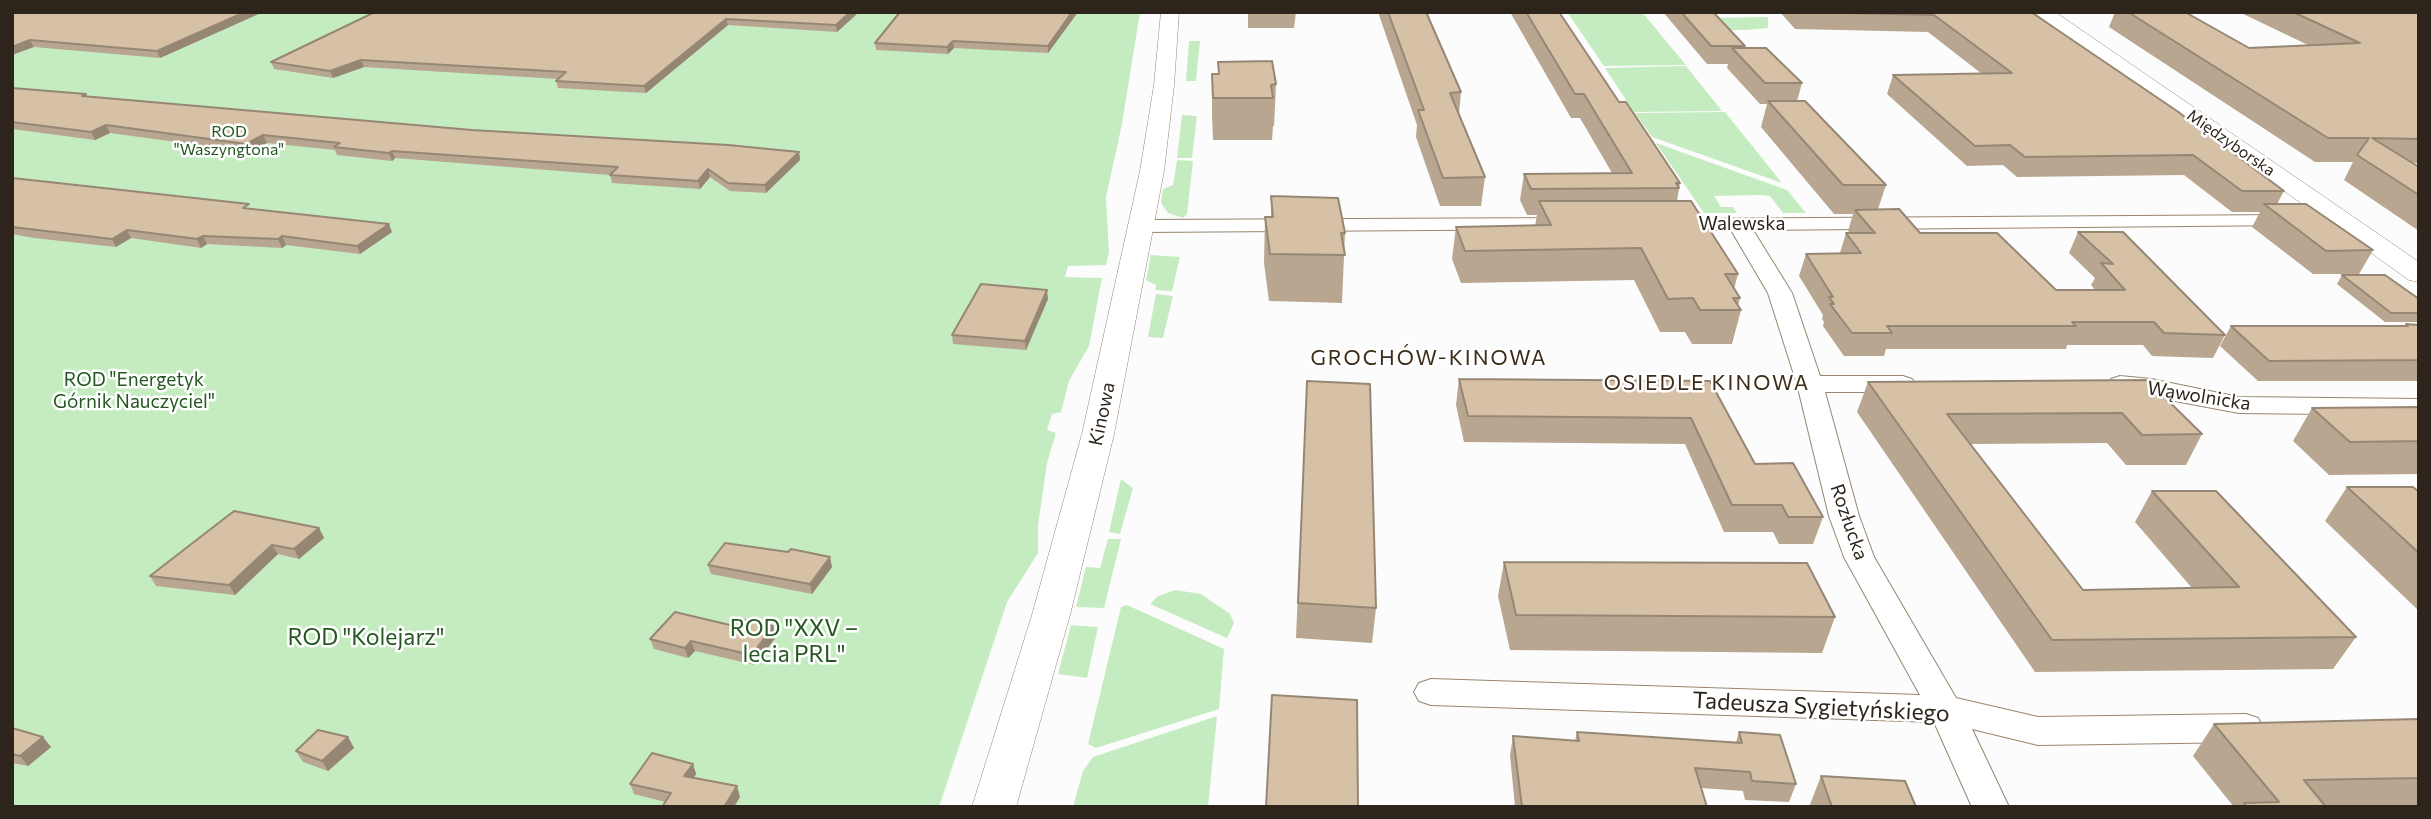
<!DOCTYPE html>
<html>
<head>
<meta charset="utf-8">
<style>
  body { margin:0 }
  #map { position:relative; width:2431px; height:819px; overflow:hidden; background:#fcfcfc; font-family:Commissioner,sans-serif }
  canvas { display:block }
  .frame { position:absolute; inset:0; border:14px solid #2d251b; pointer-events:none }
</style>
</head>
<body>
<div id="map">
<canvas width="2431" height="819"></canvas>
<div class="frame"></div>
</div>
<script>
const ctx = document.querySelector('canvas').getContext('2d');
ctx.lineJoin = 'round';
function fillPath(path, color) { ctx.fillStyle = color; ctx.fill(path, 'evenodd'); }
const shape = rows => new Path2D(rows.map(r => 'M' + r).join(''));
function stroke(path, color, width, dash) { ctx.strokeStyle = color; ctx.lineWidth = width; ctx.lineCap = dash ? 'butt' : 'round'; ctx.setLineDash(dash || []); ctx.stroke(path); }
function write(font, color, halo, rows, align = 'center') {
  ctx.font = font + ' Commissioner,sans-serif'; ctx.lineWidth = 5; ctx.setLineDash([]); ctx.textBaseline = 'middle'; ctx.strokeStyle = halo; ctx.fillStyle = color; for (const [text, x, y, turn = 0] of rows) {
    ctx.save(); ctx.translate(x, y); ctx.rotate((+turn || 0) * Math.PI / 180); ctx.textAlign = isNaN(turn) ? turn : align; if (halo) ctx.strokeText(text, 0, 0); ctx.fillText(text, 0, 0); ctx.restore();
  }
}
fillPath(shape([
  [12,12,1140,12,1122,124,1106,197,1109,252,1106,265,1068,266,1065,277,1102,278,1089,346,1069,381,1061,412,1052,414,1047,430,1056,433,1047,463,1038,525,1038,553,1007,602,939,807,12,807],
  [1567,12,1642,12,1686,65,1604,66],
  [1768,17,1768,28,1745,30,1717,30,1706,18],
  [1189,41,1200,41,1196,81,1186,81],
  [1686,66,1722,111,1634,112,1605,68],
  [1725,112,1782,183,1652,137,1635,113],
  [1182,115,1197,116,1192,158,1177,158],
  [1656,143,1787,190,1806,213,1783,213,1770,196,1759,195,1714,196,1721,207,1733,207,1737,213,1704,213],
  [1177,160,1193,161,1187,214,1183,218,1168,213,1161,203,1163,189,1173,185],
  [1151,255,1180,257,1172,291,1155,290,1156,285,1146,280],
  [1156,294,1173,296,1163,338,1148,337],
  [1121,479,1133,488,1120,534,1109,532],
  [1108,539,1121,539,1104,608,1076,607,1086,567,1100,568],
  [1175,590,1201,594,1230,614,1234,623,1227,638,1150,604,1158,596],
  [1127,605,1224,649,1219,709,1096,748,1088,744,1121,607],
  [1071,625,1098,627,1087,678,1058,674],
  [1217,716,1208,807,1073,807,1083,771,1093,757]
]), '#c5ecc0');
const minor = shape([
  [2290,215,2297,217,2301,221,2297,225,1753,230,1792,293,1820,376,1903,376,1912,379,1916,384,1912,389,1903,392,1825,392,1859,516,1874,557,1956,698,2038,717,2246,714,2258,718,2263,728,2258,738,2246,742,2038,745,1972,729,2009,807,1972,807,1934,722,1431,705,1419,701,1414,692,1419,683,1431,679,1920,695,1844,557,1829,516,1797,384,1768,293,1731,230,1671,230,1663,229,1660,224,1663,219,2290,215],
  [1569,218,1577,219,1580,224,1577,229,1142,232,1134,231,1131,226,1134,221,1142,220,1569,218],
  [2120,376,2151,379,2239,397,2419,399,2419,415,2239,413,2111,389,2107,384,2111,379,2120,376]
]);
const tertiary = shape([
  [1161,12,1179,12,1174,85,1164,171,1114,434,1070,615,1016,807,972,807,1032,615,1082,434,1140,171,1154,85,1161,12],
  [2033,12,2055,12,2419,262,2419,282,2409,280,2033,12]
]);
stroke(minor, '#98856d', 2);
stroke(tertiary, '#98856d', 1);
fillPath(minor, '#fff');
fillPath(tertiary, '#fff');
fillPath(shape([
  [12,12,263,12,160,58,34,47],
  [375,12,859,12,837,32,728,25,646,93,558,88,556,81,558,79,364,67,333,78,274,69,271,62],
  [900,12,1078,12,1048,53,954,48,948,54,876,50,875,43],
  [1248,12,1296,12,1294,28,1248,28],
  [1378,12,1426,12,1461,92,1459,114,1485,177,1481,206,1440,206,1416,137,1417,125],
  [1510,12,1559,12,1619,102,1680,183,1677,201,1738,274,1734,289,1740,298,1738,306,1741,310,1732,344,1692,344,1685,332,1660,332,1634,280,1461,283,1452,259,1456,227,1535,226,1537,215,1527,215,1520,200,1524,174,1612,173,1580,118,1571,118],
  [1663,12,1713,12,1745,46,1744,48,1802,83,1797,101,1886,185,1878,209,1920,233,2056,290,2095,290,2091,285,2095,278,2069,253,2078,232,2225,335,2213,358,2152,356,2143,345,2067,345,2066,349,1886,349,1884,356,1844,356,1823,326,1824,322,1822,319,1823,315,1799,276,1806,254,1840,253,1846,233,1850,233,1848,231,1853,214,1834,214,1761,127,1767,104,1760,104,1727,68,1728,64,1707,64],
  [1780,12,2031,12,2284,191,2277,204,2373,250,2359,274,2313,274,2252,227,2260,212,2232,212,2184,175,2017,177,2003,165,1967,166,1887,94,1893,75,1982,74,1928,32,1795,29],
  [2115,12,2185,12,2249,48,2308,45,2239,12,2419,12,2419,163,2412,163,2419,167,2419,231,2344,180,2353,162,2315,162,2109,27],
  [1212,74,1276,84,1274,126,1273,126,1272,140,1213,140,1212,115],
  [12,88,86,94,87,97,472,130,799,152,800,160,766,193,730,191,710,177,700,189,612,183,610,175,395,158,392,161,337,155,335,150,267,143,250,152,110,133,95,140,12,129],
  [12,178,251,209,392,232,360,254,286,245,282,248,207,244,201,248,131,238,116,247,34,238,12,234],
  [1271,196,1345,233,1342,303,1269,301,1264,263,1265,217,1271,217],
  [2342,275,2419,299,2419,322,2385,322,2337,284],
  [1048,299,1026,350,953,344,952,335],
  [2406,324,2419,325,2419,381,2258,381,2220,346,2231,326,2405,326],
  [1459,379,1710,381,1755,464,1823,517,1813,544,1779,544,1773,532,1724,532,1685,444,1464,442,1456,405],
  [2147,380,2202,434,2186,465,2126,465,2107,443,1971,444,2083,590,2192,588,2135,522,2152,491,2356,637,2333,669,2035,672,1857,412,1868,382],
  [1307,381,1376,608,1372,643,1296,638],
  [2419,407,2419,474,2329,475,2293,441,2312,408],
  [2347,487,2419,492,2419,611,2325,521],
  [319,528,324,538,299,559,278,554,235,595,156,586,150,576],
  [1504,562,1835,617,1822,653,1510,650,1498,596],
  [708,565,832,567,812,594,711,574],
  [734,626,773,626,776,637,755,665,695,651,688,658,654,649,650,639],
  [2419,719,2419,807,2234,807,2193,756,2214,724],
  [12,728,51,747,28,766,12,763],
  [1577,732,1736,742,1739,732,1796,784,1789,802,1745,800,1743,791,1701,788,1707,807,1515,807,1510,755,1513,736,1575,741],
  [348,737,354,748,328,771,303,762,296,751],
  [693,764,696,774,693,778,740,797,665,802,634,794,630,784],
  [1821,776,1916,807,1809,807]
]), '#b8a690');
fillPath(shape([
  [245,12,263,12,160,58,157,51],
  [850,12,859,12,837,32,836,25],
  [1072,12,1078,12,1048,53,1048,46],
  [726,19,728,25,646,93,644,86],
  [30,40,34,47,12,55,12,47],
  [953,41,954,48,948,54,947,47],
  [361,60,364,67,333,78,330,71],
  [106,125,110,133,95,140,91,132],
  [263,135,267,143,250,152,246,144],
  [392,151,395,158,392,161,389,153],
  [799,152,800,160,766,193,765,185],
  [708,169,710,177,700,189,698,181],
  [389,224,392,232,360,254,357,246],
  [127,230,131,238,116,247,112,239],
  [203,236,207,244,201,248,197,239],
  [282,236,286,245,282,248,278,239],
  [1047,290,1048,299,1026,350,1025,341],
  [319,528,324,538,299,559,294,549],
  [272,545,278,554,235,595,229,585],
  [830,557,832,567,812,594,810,584],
  [773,626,776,637,755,665,752,655],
  [691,641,695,651,688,658,685,648],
  [43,737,51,747,28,766,20,756],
  [348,737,354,748,328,771,322,761],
  [693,764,696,774,688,787,684,776],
  [737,786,740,797,734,807,724,807]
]), '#968775');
const building = shape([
  [12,12,245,12,157,51,30,40,12,47,12,12],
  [375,12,850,12,836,25,726,19,644,86,556,81,566,72,361,60,330,71,271,62,375,12],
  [900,12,1072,12,1048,46,953,41,947,47,875,43,900,12],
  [1388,12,1426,12,1461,92,1450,93,1485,177,1443,178,1418,110,1424,110,1388,12],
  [1526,12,1559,12,1619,102,1626,102,1680,183,1676,183,1679,188,1531,189,1524,174,1632,173,1584,94,1575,94,1526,12],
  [1681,12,1713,12,1745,46,1711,46,1681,12],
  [1803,12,2031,12,2177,111,2284,191,2242,191,2193,155,2025,157,2010,145,1975,146,1893,75,2012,73,1934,15,1803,12],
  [2128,12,2185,12,2249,48,2360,43,2293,12,2419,12,2419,139,2372,138,2419,167,2419,195,2357,155,2369,138,2328,138,2128,12],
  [1732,48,1766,48,1802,83,1765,83,1732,48],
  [1272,61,1276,84,1271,85,1273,98,1213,98,1212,74,1219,74,1218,62,1272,61],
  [12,88,86,94,82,96,472,130,728,145,799,152,765,185,728,183,708,169,698,181,610,175,618,167,392,151,389,153,334,147,340,143,263,135,246,144,106,125,91,132,12,122,12,88],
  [1768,101,1805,101,1886,185,1843,185,1768,101],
  [12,178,249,204,243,208,389,224,357,246,282,236,278,239,203,236,197,239,127,230,112,239,29,229,12,227,12,178],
  [1271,196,1338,198,1345,233,1341,233,1345,255,1270,254,1265,217,1273,217,1271,196],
  [1539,201,1691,201,1738,274,1725,274,1740,298,1733,298,1741,310,1700,310,1693,298,1668,299,1641,248,1465,251,1456,227,1551,225,1539,201],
  [2264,204,2306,204,2373,250,2326,251,2264,204],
  [1899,209,1920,233,1997,233,2056,290,2125,290,2101,263,2113,264,2078,232,2123,232,2225,335,2164,333,2154,322,2072,322,2076,326,1887,326,1892,333,1852,333,1830,304,1834,304,1829,297,1833,297,1806,254,1861,253,1846,233,1875,233,1855,210,1899,209],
  [2342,275,2385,275,2419,299,2419,313,2391,313,2342,275],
  [981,284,1047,290,1025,341,952,335,981,284],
  [2406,324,2419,325,2419,360,2269,361,2231,326,2408,326,2406,324],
  [1459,379,1710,381,1755,464,1793,463,1823,517,1788,517,1782,505,1732,505,1691,418,1468,416,1459,379],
  [2147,380,2202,434,2142,435,2122,413,1947,414,2083,590,2239,587,2152,491,2216,491,2356,637,2052,640,1868,382,2147,380],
  [1307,381,1370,384,1376,608,1298,603,1307,381],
  [2419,407,2419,441,2350,442,2312,408,2419,407],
  [2347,487,2413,487,2419,492,2419,553,2347,487],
  [234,511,319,528,294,549,272,545,229,585,150,576,234,511],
  [725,543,788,552,791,549,830,557,810,584,708,565,725,543],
  [1504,562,1807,563,1835,617,1516,615,1504,562],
  [675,612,734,626,739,619,773,626,752,655,691,641,685,648,650,639,675,612],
  [1272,695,1357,700,1358,807,1266,807,1272,695],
  [2419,719,2419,778,2304,780,2326,807,2247,807,2244,803,2279,802,2214,724,2419,719],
  [12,728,43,737,20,756,12,754,12,728],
  [318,730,348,737,322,761,296,751,318,730],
  [1577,732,1742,743,1739,732,1780,735,1796,784,1752,781,1750,772,1695,768,1707,807,1522,807,1513,736,1579,741,1577,732],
  [652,753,693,764,684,776,737,786,724,807,662,807,671,793,630,784,652,753],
  [1821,776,1905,781,1916,807,1832,807,1821,776]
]);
fillPath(building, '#d6c1a7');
stroke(building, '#968775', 2);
write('16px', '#245820', '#fff', [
  ["ROD",229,132],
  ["\"Waszyngtona\"",229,150]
]);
write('16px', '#2d251b', '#fff', [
  ["Międzyborska",2231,143,35]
]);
write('19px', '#2d251b', '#fff', [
  ["Walewska",1742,224],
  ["Wąwolnicka",2199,396,9],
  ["Kinowa",1102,414,-78],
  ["Rozłucka",1849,522,71]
]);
write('19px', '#245820', '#fff', [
  ["ROD \"Energetyk",134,380],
  ["Górnik Nauczyciel\"",134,402]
]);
ctx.letterSpacing = '2px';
write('21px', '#3d2d18', '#fff', [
  ["GROCHÓW-KINOWA",1429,358],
  ["OSIEDLE KINOWA",1707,383]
]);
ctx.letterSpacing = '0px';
write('23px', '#245820', '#fff', [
  ["ROD \"XXV –",794,628],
  ["lecia PRL\"",794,654],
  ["ROD \"Kolejarz\"",366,637]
]);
write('23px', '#2d251b', '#fff', [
  ["Tadeusza Sygietyńskiego",1821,707,3]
]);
</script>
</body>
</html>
